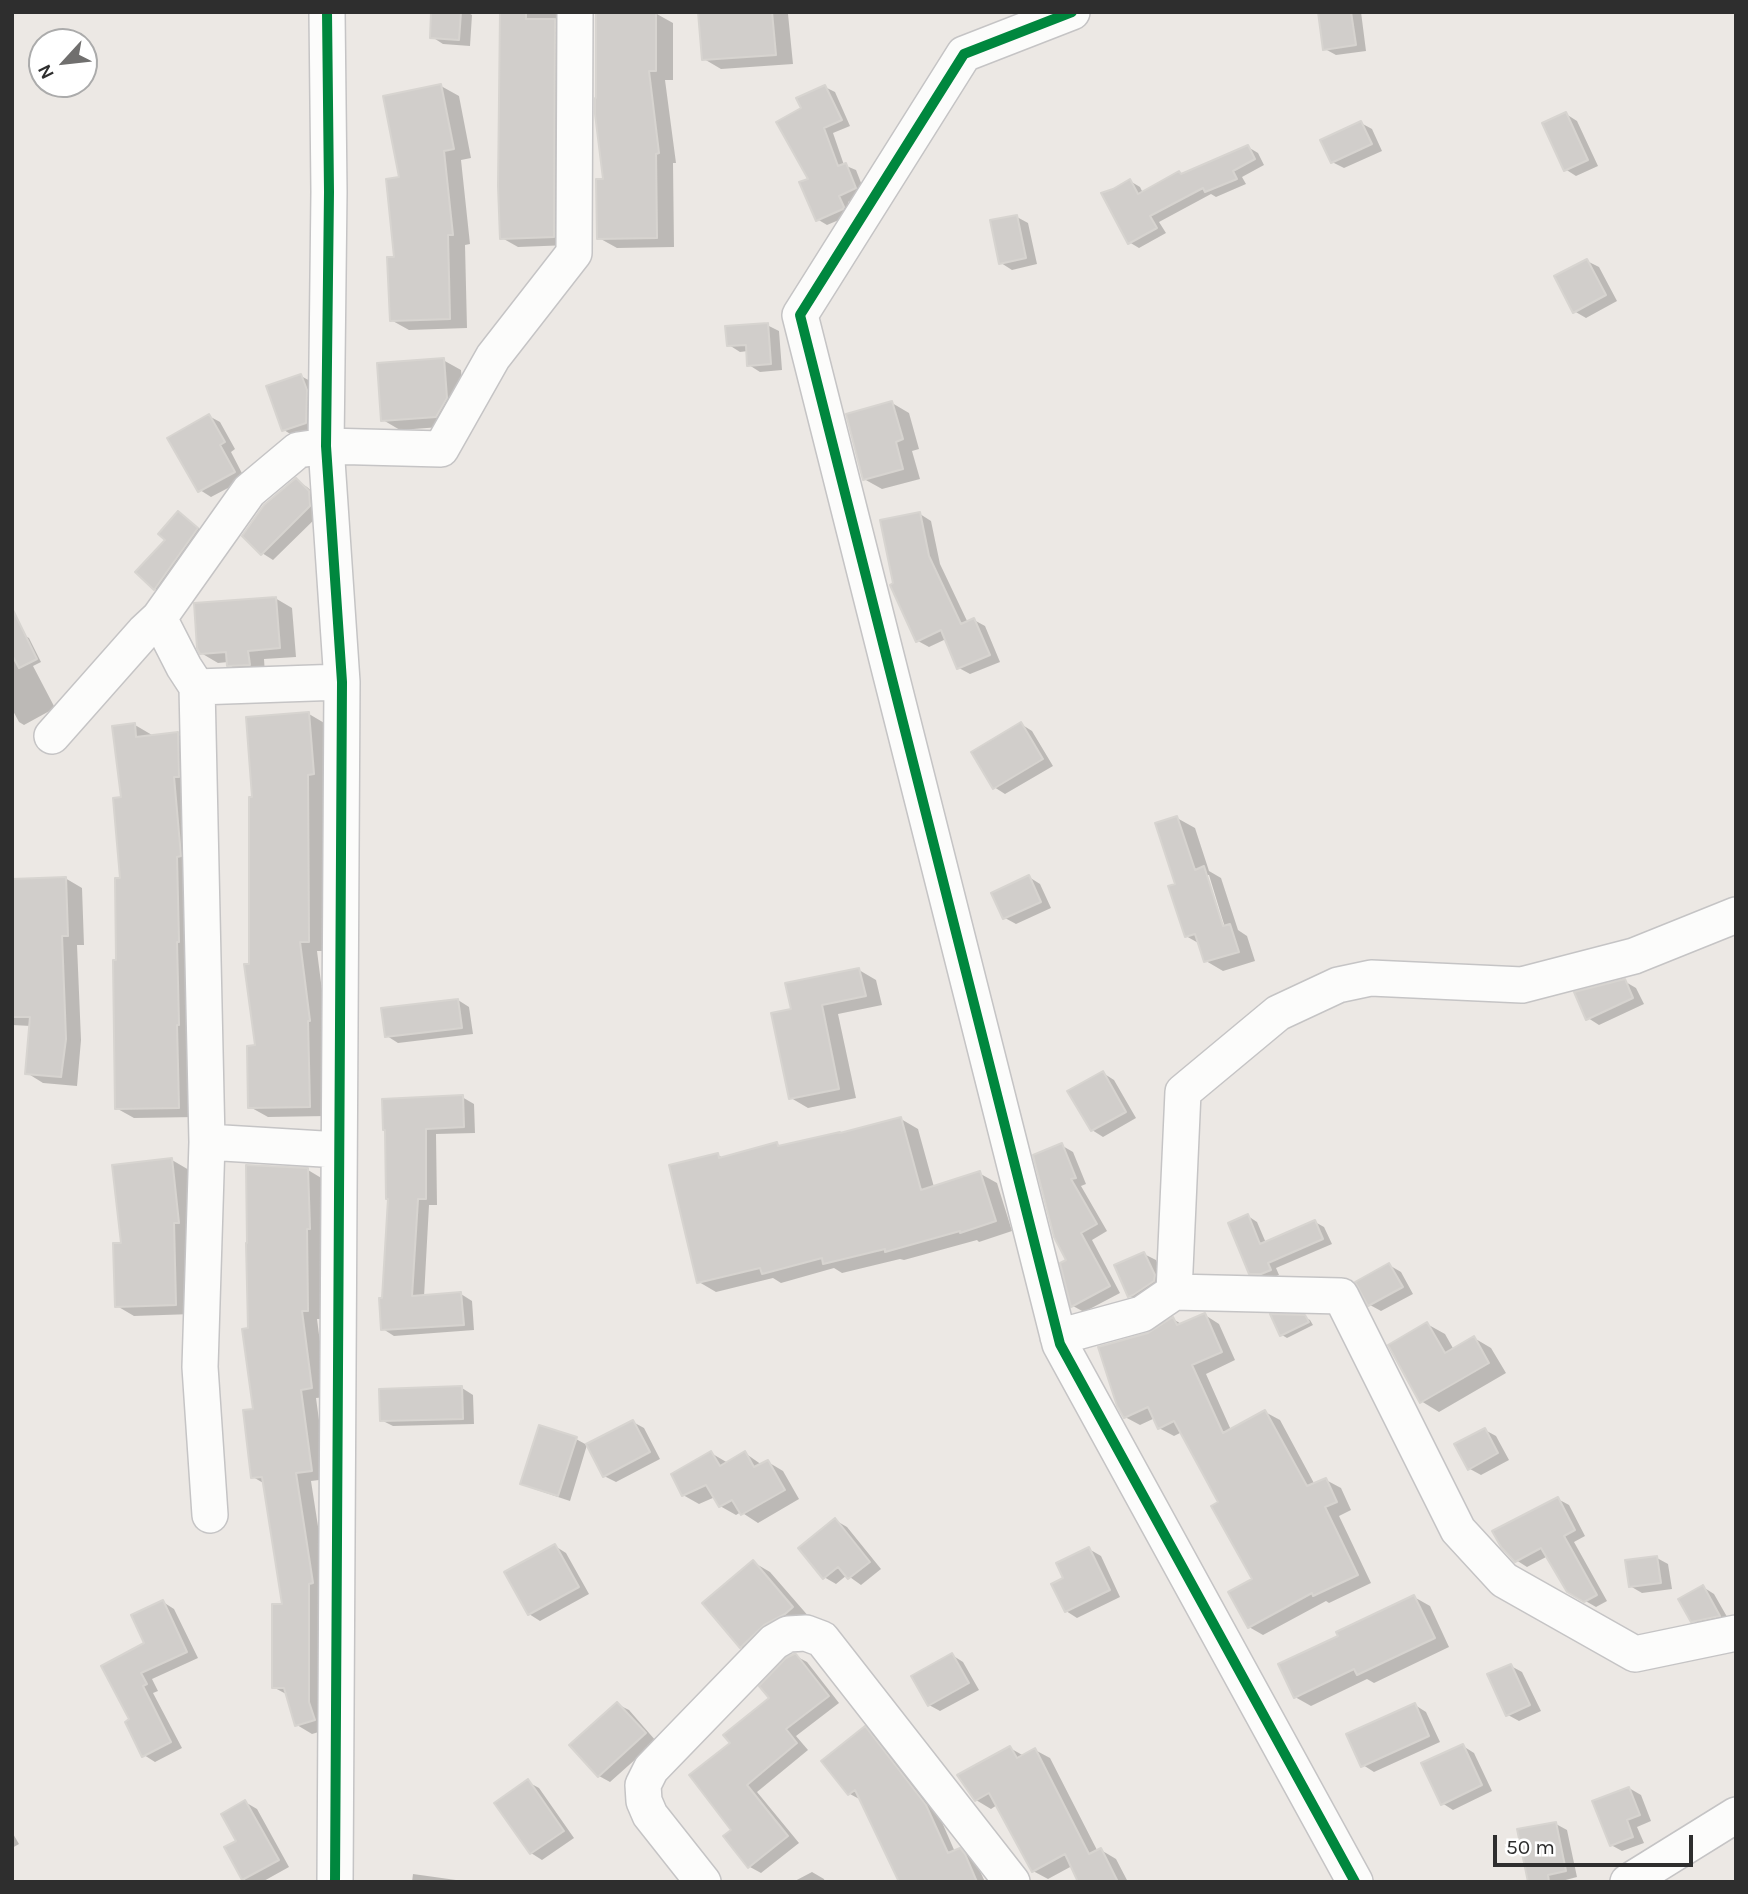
<!DOCTYPE html>
<html>
<head>
<meta charset="utf-8">
<style>
  body { margin:0 }
  #map { position:relative; width:1748px; height:1894px; overflow:hidden; background:#ece8e4; font-family:Karla,sans-serif }
  canvas { display:block }
  .frame { position:absolute; inset:0; border:14px solid #2e2e2e; pointer-events:none }
  .north { position:absolute; left:28px; top:28px; width:70px; height:70px; box-sizing:border-box; background:#fff; border:2px solid #ababab; border-radius:50%; rotate:243deg; font-size:19px; font-weight:700; line-height:28px; text-align:center; color:#2e2e2e }
  .north::after { content:''; display:block; margin:auto; width:24px; height:32px; background:#706f6e; clip-path:polygon(50% 0,100% 100%,50% 72%,0 100%) }
  .scale { position:absolute; left:1493px; top:1835px; width:200px; height:32px; box-sizing:border-box; border:4px solid #2e2e2e; border-top:0; padding-left:9px; font-size:21px; line-height:24px; white-space:nowrap; color:#2e2e2e; -webkit-text-stroke:5px #fff; paint-order:stroke }
</style>
</head>
<body>
<div id="map">
<canvas width="1748" height="1894"></canvas>
<div class="frame"></div>
<div class="north">N</div>
<div class="scale">50 m</div>
</div>
<script>
const ctx = document.querySelector('canvas').getContext('2d');
ctx.lineJoin = 'round';
function fillPath(path, color) { ctx.fillStyle = color; ctx.fill(path, 'evenodd'); }
const shape = rows => new Path2D(rows.map(r => 'M' + r).join(''));
function stroke(path, color, width, dash) { ctx.strokeStyle = color; ctx.lineWidth = width; ctx.lineCap = dash ? 'butt' : 'round'; ctx.setLineDash(dash || []); ctx.stroke(path); }
fillPath(shape([
  [433,12,467,12,472,15,470,46,443,44,432,37],
  [501,12,552,12,561,17,569,245,518,247,502,238],
  [700,12,785,12,788,14,793,64,721,69,704,59],
  [1320,12,1361,12,1366,51,1336,55,1325,49],
  [655,13,673,23,673,80,665,80,676,163,673,163,674,247,617,248,599,238],
  [441,86,459,96,471,158,461,160,470,244,465,245,467,328,409,330,391,320,401,179],
  [825,87,835,92,850,126,833,133,844,165,856,170,865,193,848,202,853,214,827,225,817,219,810,180,803,109],
  [1566,114,1577,121,1598,166,1576,176,1565,169],
  [1361,123,1372,129,1382,151,1344,168,1332,162],
  [1248,147,1258,153,1264,165,1242,177,1246,184,1216,197,1211,194,1159,222,1166,233,1139,248,1129,242,1130,181,1140,187,1143,193],
  [1017,217,1028,223,1037,264,1012,270,1001,263],
  [1587,261,1599,267,1617,301,1586,318,1574,311],
  [767,325,779,331,782,370,760,372,749,365,748,351,740,352,729,345],
  [443,360,461,370,464,408,454,426,400,430,383,420],
  [301,376,312,382,317,429,295,437,284,430],
  [892,403,909,413,919,449,912,451,920,479,882,489,864,479],
  [209,416,220,422,235,449,231,452,245,479,211,497,200,490],
  [296,480,307,487,320,499,321,513,273,560,262,553],
  [178,513,189,520,208,536,166,595,155,589,137,572,168,539],
  [920,514,931,521,940,564,968,623,974,620,985,626,1000,662,970,674,959,668,946,639,929,647,918,641,895,584],
  [275,598,292,608,296,657,264,659,265,674,245,674,229,665,228,662,218,663,201,653],
  [24,635,29,638,41,662,33,666,55,708,24,725,19,722,12,709,12,640],
  [309,714,326,724,326,951,317,951,327,1030,327,1116,268,1117,250,1107,257,1047,251,965,254,798],
  [1021,724,1032,731,1053,766,1005,794,994,787],
  [135,725,152,735,177,734,195,744,196,1117,134,1118,116,1108,123,799],
  [1177,818,1195,828,1209,871,1221,878,1238,930,1247,936,1255,961,1223,971,1206,961,1200,944,1186,936,1177,885],
  [1205,875,1209,875,1227,934,1224,935],
  [1029,877,1040,884,1051,908,1016,924,1005,918],
  [65,878,82,888,84,945,77,945,81,1040,77,1086,43,1083,27,1073,31,1026,12,1025,12,881],
  [859,970,876,980,882,1005,838,1014,856,1098,808,1108,791,1098,793,1010],
  [1624,981,1636,988,1644,1004,1599,1025,1588,1018],
  [458,1000,469,1007,473,1034,398,1043,387,1036],
  [1103,1073,1114,1080,1136,1118,1103,1137,1092,1130],
  [462,1097,474,1104,475,1133,436,1134,437,1205,429,1205,424,1297,461,1294,472,1301,474,1330,394,1336,383,1329,390,1200,385,1129],
  [901,1119,918,1129,934,1187,979,1173,997,1183,1012,1231,979,1242,977,1240,904,1260,900,1259,842,1273,834,1268,781,1283,773,1278,716,1292,699,1282,718,1155,723,1158,777,1144,783,1147],
  [1061,1145,1073,1152,1086,1184,1081,1186,1107,1231,1092,1240,1120,1293,1084,1312,1073,1306],
  [172,1160,189,1170,193,1314,134,1316,117,1306,123,1244],
  [308,1170,323,1179,324,1319,317,1319,327,1397,316,1398,327,1479,311,1481,328,1591,329,1729,312,1734,297,1725,288,1695,273,1687,284,1605,265,1484,253,1477,255,1410,250,1329],
  [1248,1216,1257,1222,1266,1243,1315,1222,1324,1227,1332,1244,1276,1268,1279,1275,1271,1278,1260,1278,1250,1272],
  [1144,1254,1156,1260,1165,1282,1141,1302,1129,1296],
  [1389,1265,1401,1272,1413,1294,1381,1311,1370,1305],
  [1205,1315,1219,1324,1235,1360,1206,1374,1231,1430,1265,1412,1280,1420,1315,1485,1326,1480,1341,1488,1351,1510,1339,1516,1371,1583,1329,1603,1326,1601,1263,1635,1249,1627,1254,1580,1220,1503,1182,1432,1174,1436,1159,1428,1155,1418,1140,1425,1125,1417,1148,1335,1173,1319,1183,1325],
  [1305,1317,1310,1320,1313,1325,1287,1338,1282,1335],
  [1427,1324,1445,1334,1454,1350,1474,1338,1491,1348,1506,1373,1439,1412,1421,1401],
  [462,1388,473,1395,474,1424,393,1426,381,1420],
  [633,1422,644,1428,660,1459,616,1482,604,1476],
  [1485,1430,1496,1436,1509,1460,1481,1475,1470,1469],
  [576,1439,587,1445,570,1501,534,1489,523,1483],
  [711,1453,728,1463,745,1453,762,1465,768,1462,783,1471,799,1499,758,1523,741,1512,736,1515,720,1506,715,1497,699,1504,683,1495],
  [1558,1499,1569,1505,1585,1536,1574,1542,1607,1601,1596,1607,1568,1591,1548,1556,1527,1567,1516,1560],
  [835,1520,847,1527,881,1569,861,1585,847,1575,836,1584,824,1577],
  [555,1546,566,1553,589,1594,540,1621,529,1614],
  [1089,1549,1101,1556,1120,1597,1077,1618,1066,1611,1065,1579],
  [1657,1558,1668,1564,1672,1589,1642,1593,1630,1586],
  [753,1562,770,1572,810,1618,759,1657,741,1647],
  [1703,1587,1714,1594,1730,1622,1704,1627,1692,1621],
  [1414,1597,1430,1606,1449,1647,1374,1683,1367,1679,1311,1706,1295,1697,1340,1637],
  [163,1602,174,1609,198,1658,152,1679,158,1691,153,1693,182,1748,155,1762,144,1755,132,1720,146,1643],
  [952,1655,963,1662,979,1690,940,1711,929,1705],
  [796,1656,807,1662,839,1703,796,1736,808,1750,757,1792,799,1843,761,1873,750,1867,726,1836,733,1830,771,1698],
  [1511,1666,1522,1672,1541,1711,1519,1721,1508,1715],
  [617,1704,629,1710,656,1741,610,1782,599,1776],
  [1415,1705,1426,1712,1440,1742,1374,1772,1363,1765],
  [865,1729,876,1735,938,1813,955,1852,960,1850,971,1857,976,1862,985,1882,900,1882,861,1800,850,1794,824,1762],
  [1463,1746,1474,1753,1492,1791,1453,1810,1442,1803],
  [1010,1748,1024,1756,1035,1750,1050,1758,1098,1852,1101,1850,1116,1859,1128,1882,1080,1882,1072,1866,1048,1879,1033,1871,997,1805,991,1809,976,1800],
  [528,1782,539,1788,574,1838,542,1860,531,1853],
  [1629,1788,1641,1795,1651,1821,1637,1827,1644,1843,1622,1851,1611,1845],
  [245,1802,257,1809,289,1867,262,1882,248,1882,244,1879,238,1842],
  [1556,1824,1567,1830,1577,1877,1558,1882,1529,1882],
  [12,1832,19,1844,12,1848],
  [812,1872,824,1879,825,1882,793,1882],
  [413,1874,456,1880,459,1882,412,1882]
]), '#0003');
const building = shape([
  [431,12,461,12,459,40,430,38,431,12],
  [500,12,526,12,526,19,555,19,554,237,500,239,498,186,500,12],
  [596,12,656,12,656,71,649,71,659,153,656,154,657,238,597,239,596,179,603,179,595,114,595,98,596,98,596,12],
  [698,12,772,12,776,55,702,60,698,12],
  [1318,12,1351,12,1356,45,1323,50,1318,12],
  [441,84,454,149,444,151,453,235,448,235,450,319,390,321,387,257,394,257,386,179,399,177,383,96,441,84],
  [825,85,842,120,824,128,838,166,846,163,856,188,839,196,844,207,843,209,816,221,799,182,808,179,776,122,801,108,796,98,825,85],
  [1566,112,1588,160,1564,171,1542,123,1566,112],
  [1361,121,1372,144,1331,163,1320,140,1361,121],
  [1248,145,1255,159,1233,171,1237,179,1205,192,1203,188,1150,216,1157,228,1128,244,1101,193,1113,189,1130,179,1138,194,1179,171,1181,174,1248,145],
  [1017,215,1026,258,999,264,990,220,1017,215],
  [1587,259,1606,295,1573,313,1554,276,1587,259],
  [768,323,771,364,747,366,746,345,727,346,725,326,768,323],
  [444,358,447,398,436,417,381,421,377,363,444,358],
  [301,374,307,390,306,423,282,431,266,386,301,374],
  [892,401,903,439,896,442,903,469,863,480,846,414,892,401],
  [209,414,225,442,220,445,235,472,198,492,167,438,209,414],
  [296,478,309,491,310,506,261,555,242,536,264,505,296,478],
  [178,511,198,528,154,590,135,572,165,540,158,534,178,511],
  [920,512,929,556,961,624,974,618,990,655,957,669,941,630,916,642,890,585,893,583,880,520,920,512],
  [276,597,280,648,248,651,250,665,227,666,226,652,200,654,197,648,194,603,276,597],
  [12,608,37,659,19,668,12,655,12,608],
  [309,712,314,774,308,775,309,942,300,942,310,1021,308,1021,310,1107,248,1108,247,1046,255,1045,244,964,249,964,249,797,252,797,246,717,309,712],
  [1021,722,1043,759,993,789,971,752,1021,722],
  [135,723,136,737,178,732,179,777,174,777,181,856,177,857,179,942,177,942,179,1025,177,1025,179,1108,115,1109,113,960,116,960,115,878,120,878,113,798,121,797,112,726,135,723],
  [1177,816,1195,870,1204,866,1223,926,1230,924,1239,952,1204,962,1195,934,1185,937,1168,886,1175,884,1155,823,1177,816],
  [1029,875,1041,902,1003,919,991,893,1029,875],
  [66,877,68,936,62,936,66,1039,61,1077,25,1074,30,1017,12,1017,12,879,66,877],
  [859,968,866,996,822,1005,839,1089,789,1099,771,1013,791,1009,785,983,859,968],
  [1625,979,1633,998,1586,1020,1574,992,1625,979],
  [458,999,462,1028,385,1037,381,1008,458,999],
  [1103,1071,1126,1112,1091,1131,1067,1091,1103,1071],
  [463,1095,464,1127,426,1129,426,1199,418,1199,412,1296,461,1292,464,1325,381,1330,379,1298,382,1298,388,1199,386,1199,385,1130,383,1130,382,1099,463,1095],
  [901,1117,921,1190,980,1171,996,1221,960,1233,960,1231,885,1252,885,1249,823,1264,822,1258,762,1274,760,1268,697,1283,669,1165,718,1153,719,1158,777,1142,778,1146,840,1132,840,1133,901,1117],
  [1062,1143,1076,1178,1071,1179,1097,1224,1081,1233,1110,1286,1071,1307,1060,1263,1066,1260,1054,1237,1033,1155,1062,1143],
  [172,1158,179,1223,174,1223,176,1305,115,1307,113,1243,121,1243,112,1165,172,1158],
  [246,1165,308,1168,310,1229,307,1229,308,1311,302,1311,312,1388,301,1390,312,1471,296,1473,313,1583,309,1584,309,1702,315,1720,295,1726,284,1688,272,1688,272,1604,282,1604,262,1477,251,1478,243,1410,253,1409,242,1329,248,1328,246,1243,247,1243,246,1165],
  [1248,1214,1260,1244,1315,1220,1323,1239,1268,1263,1271,1270,1261,1274,1249,1274,1228,1223,1248,1214],
  [1144,1252,1155,1275,1154,1281,1133,1295,1128,1297,1114,1265,1144,1252],
  [1389,1263,1403,1287,1368,1306,1355,1282,1389,1263],
  [1205,1313,1222,1352,1192,1365,1223,1433,1265,1410,1307,1486,1326,1478,1337,1502,1325,1507,1358,1575,1313,1596,1312,1593,1248,1628,1228,1592,1252,1579,1211,1506,1218,1502,1174,1421,1158,1429,1148,1407,1124,1418,1117,1406,1098,1347,1148,1333,1173,1317,1177,1325,1205,1313],
  [1270,1314,1305,1315,1309,1322,1280,1336,1270,1314],
  [1427,1322,1445,1353,1474,1336,1489,1363,1420,1403,1388,1345,1427,1322],
  [462,1386,463,1419,380,1421,379,1389,462,1386],
  [633,1420,650,1452,603,1477,586,1444,633,1420],
  [539,1425,577,1437,558,1496,520,1484,539,1425],
  [1485,1428,1498,1453,1468,1470,1454,1444,1485,1428],
  [711,1451,720,1466,745,1451,754,1467,768,1460,785,1490,741,1515,732,1500,719,1507,706,1485,682,1496,671,1474,711,1451],
  [1558,1497,1575,1530,1564,1536,1597,1595,1584,1602,1567,1592,1541,1548,1515,1562,1501,1547,1492,1531,1558,1497],
  [835,1518,870,1562,848,1579,838,1567,823,1579,798,1548,835,1518],
  [555,1544,579,1587,528,1615,504,1572,555,1544],
  [1089,1547,1110,1590,1065,1612,1051,1584,1063,1578,1056,1563,1089,1547],
  [1657,1556,1661,1583,1629,1587,1625,1560,1657,1556],
  [753,1560,793,1607,785,1614,764,1625,740,1648,702,1603,753,1560],
  [1703,1585,1720,1616,1691,1622,1678,1599,1703,1585],
  [1414,1595,1435,1638,1357,1675,1354,1669,1294,1698,1278,1664,1338,1636,1336,1632,1414,1595],
  [163,1600,187,1652,141,1673,147,1684,143,1686,171,1742,142,1757,125,1722,129,1719,101,1666,144,1643,131,1615,163,1600],
  [952,1653,969,1683,928,1706,911,1676,952,1653],
  [794,1654,796,1654,829,1696,786,1729,797,1743,747,1785,788,1836,748,1868,723,1836,731,1830,689,1775,730,1743,723,1735,769,1698,759,1686,786,1658,794,1654],
  [1511,1664,1530,1705,1506,1716,1487,1674,1511,1664],
  [617,1702,646,1733,598,1777,569,1745,617,1702],
  [1415,1703,1429,1736,1361,1767,1346,1734,1415,1703],
  [865,1726,926,1805,948,1853,960,1848,965,1854,977,1882,899,1882,855,1790,848,1795,821,1761,865,1726],
  [1463,1744,1482,1785,1441,1805,1421,1763,1463,1744],
  [1010,1746,1017,1758,1035,1748,1089,1854,1101,1848,1118,1882,1078,1882,1065,1854,1032,1872,989,1793,975,1801,957,1775,1010,1746],
  [528,1779,564,1831,530,1854,494,1803,528,1779],
  [1629,1787,1640,1815,1627,1820,1633,1837,1610,1846,1592,1801,1629,1787],
  [245,1800,279,1860,242,1880,224,1847,236,1841,221,1814,245,1800],
  [1556,1822,1566,1871,1548,1875,1549,1882,1528,1882,1517,1829,1556,1822]
]);
fillPath(building, '#d1cecb');
stroke(building, '#d7d4d0', 2);
const minor = shape([
  [327,12,329,192,326,446,342,682,335,1882],
  [1072,12,964,54,800,315,1060,1344,1355,1882],
  [159,618,184,667,197,687,207,1142,200,1367,210,1515],
  [197,687,342,682],
  [52,736,144,632,159,618,249,491,298,450,326,446,441,449,493,357,574,253,575,12],
  [207,1142,339,1150],
  [1174,1292,1341,1296,1458,1530,1504,1580,1635,1654,1736,1633],
  [1058,1337,1142,1314,1174,1292,1183,1092,1278,1013,1338,985,1371,978,1522,985,1634,956,1736,915],
  [703,1882,650,1815,644,1801,643,1785,651,1769,774,1642,788,1634,806,1633,822,1639,1012,1882],
  [1628,1882,1736,1815]
]);
stroke(minor, '#c5c4c5', 38);
stroke(minor, '#fcfcfb', 35);
stroke(shape([
  [327,12,329,192,326,446,342,682,335,1882],
  [1072,12,964,54,800,315,1060,1344,1355,1882]
]), '#00873e', 10);
</script>
</body>
</html>
